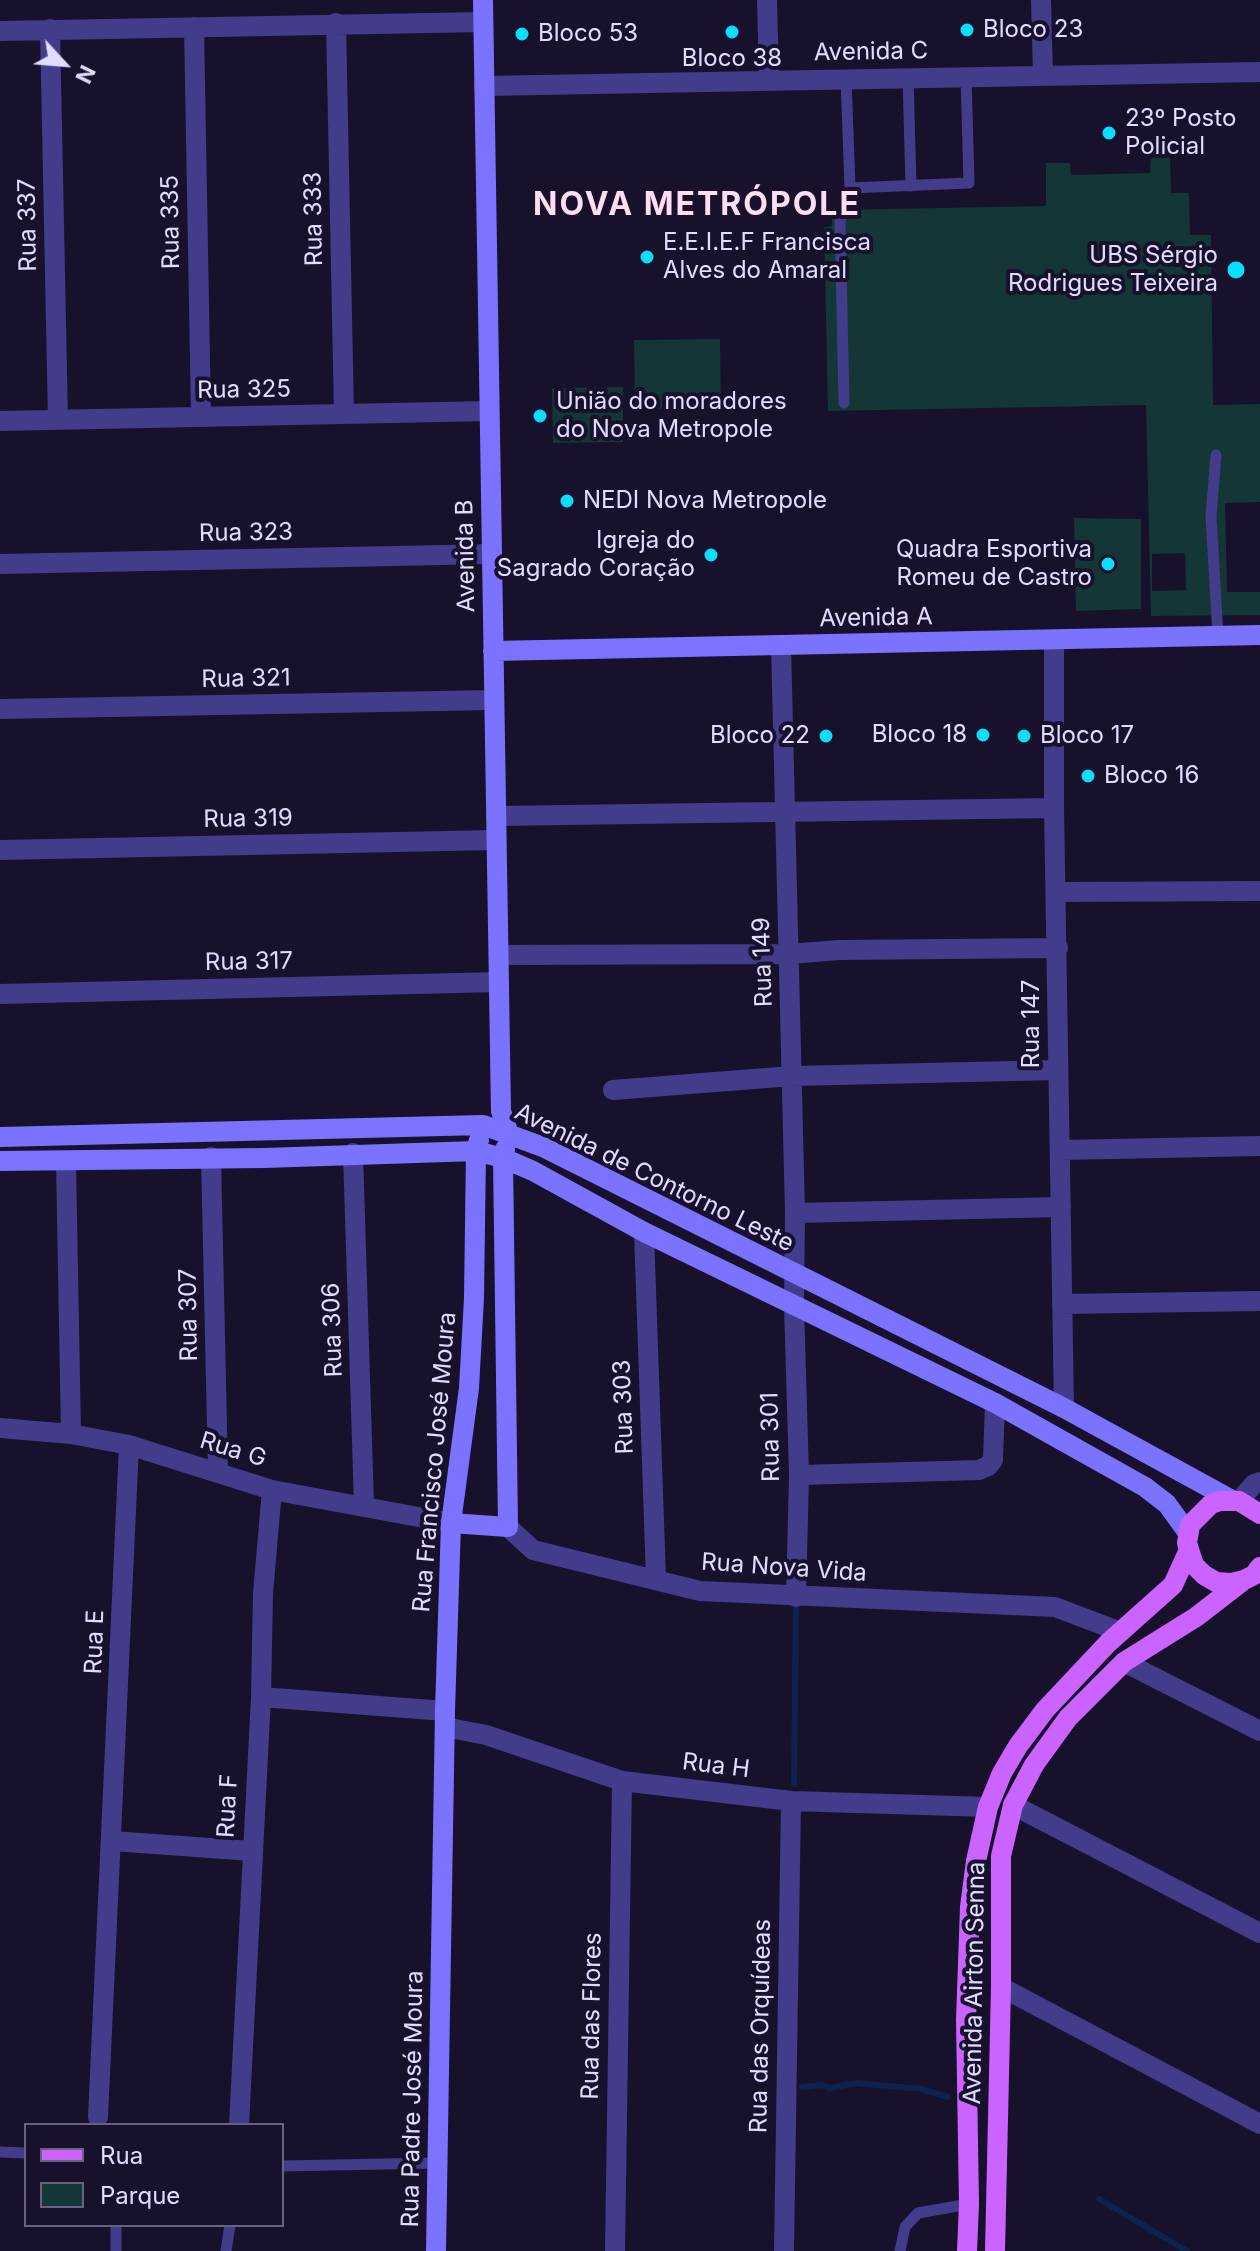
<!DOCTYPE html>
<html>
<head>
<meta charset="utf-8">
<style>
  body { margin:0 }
  #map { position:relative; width:1260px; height:2251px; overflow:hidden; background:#17112c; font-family:Inter,sans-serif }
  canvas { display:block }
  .legend { position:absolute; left:24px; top:2123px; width:260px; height:104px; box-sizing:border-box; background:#17112c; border:2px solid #686280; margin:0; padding:10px 14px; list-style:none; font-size:24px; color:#e1dcff }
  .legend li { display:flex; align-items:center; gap:16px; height:40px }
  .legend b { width:40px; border:2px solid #686280 }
  .north { position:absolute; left:24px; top:24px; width:80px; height:80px; -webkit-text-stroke:6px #17112c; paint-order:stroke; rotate:116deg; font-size:22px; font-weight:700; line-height:32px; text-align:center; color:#e1dcff }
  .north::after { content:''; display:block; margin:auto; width:28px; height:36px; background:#e1dcff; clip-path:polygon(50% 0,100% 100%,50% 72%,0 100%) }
</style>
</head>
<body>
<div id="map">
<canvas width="1260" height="2251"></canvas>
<ul class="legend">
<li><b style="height:10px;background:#ca63ff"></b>Rua</li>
<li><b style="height:22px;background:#143636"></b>Parque</li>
</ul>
<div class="north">N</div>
</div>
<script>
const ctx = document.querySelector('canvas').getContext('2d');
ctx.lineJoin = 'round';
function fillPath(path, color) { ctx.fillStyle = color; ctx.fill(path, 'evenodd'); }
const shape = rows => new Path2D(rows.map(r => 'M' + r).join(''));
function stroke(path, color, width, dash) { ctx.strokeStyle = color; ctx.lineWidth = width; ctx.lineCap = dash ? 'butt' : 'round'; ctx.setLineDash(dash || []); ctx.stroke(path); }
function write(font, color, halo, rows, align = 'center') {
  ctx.font = font + ' Inter,sans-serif'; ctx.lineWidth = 8; ctx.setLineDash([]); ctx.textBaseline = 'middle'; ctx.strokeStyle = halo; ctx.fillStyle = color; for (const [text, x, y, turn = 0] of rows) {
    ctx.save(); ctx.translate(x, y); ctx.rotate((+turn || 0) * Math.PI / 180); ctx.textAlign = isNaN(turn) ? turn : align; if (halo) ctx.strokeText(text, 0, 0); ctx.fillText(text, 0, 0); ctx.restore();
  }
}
fillPath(shape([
  [1170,157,1171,193,1189,193,1190,235,1211,235,1213,405,1260,404,1260,502,1225,503,1227,592,1260,592,1260,615,1151,616,1146,405,828,411,824,227,832,226,832,210,1046,206,1046,163,1070,163,1071,175,1150,173,1151,158],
  [1185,553,1186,590,1152,591,1152,554],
  [720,339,721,408,635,409,634,340],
  [623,387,623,442,553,443,552,388],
  [1074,518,1141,519,1141,609,1076,611]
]), '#143636');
stroke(shape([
  [794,1784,796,1601],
  [802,2087,821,2085,829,2088,857,2083,921,2089,948,2097],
  [1099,2199,1187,2251]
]), '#0d234f', 6);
stroke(shape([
  [908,77,911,186],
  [850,188,969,183,966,76],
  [844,403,840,221,850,188,846,78],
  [1216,455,1211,516,1218,636],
  [0,2152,26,2153],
  [282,2166,436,2163],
  [116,2225,116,2251],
  [226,2251,230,2225],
  [900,2251,905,2227,918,2213,969,2204]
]), '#423c8b', 11);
stroke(shape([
  [767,0,769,80],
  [1041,0,1043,74],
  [336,23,344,414],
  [194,27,201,417],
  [50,29,58,420],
  [0,31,483,22],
  [484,86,1260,72],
  [0,421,489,411],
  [0,564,492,554],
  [1054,641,1054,808,1064,1408],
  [781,646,795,1213,794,1306,799,1475,796,1597],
  [0,709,493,700],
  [496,816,1054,808],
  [0,850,496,840],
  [1057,892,1260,891],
  [499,955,789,954,839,950,1058,948],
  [0,994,499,982],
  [613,1090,792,1076,1058,1070],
  [1061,1150,1260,1146],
  [353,1153,364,1506],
  [211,1157,218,1472],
  [66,1161,71,1434],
  [795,1213,1061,1207],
  [644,1232,656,1579],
  [1062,1304,1260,1301],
  [0,1428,71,1434,129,1445,272,1490,451,1523],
  [799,1475,979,1470,988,1466,993,1460,995,1403],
  [1239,1501,1254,1484,1260,1482],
  [508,1527,533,1550,700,1591,1055,1607,1121,1632],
  [1124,1662,1260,1731],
  [261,1697,445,1711],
  [445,1727,486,1735,622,1781,791,1801,988,1807],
  [1013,1805,1260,1933],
  [112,1841,252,1851],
  [1001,1987,1260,2124],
  [98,2117,129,1445],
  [239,2125,261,1697,263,1593,272,1490],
  [615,2251,622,1781],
  [784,2251,791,1801]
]), '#423c8b', 20);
stroke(shape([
  [483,0,501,1111,509,1134],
  [493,651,1260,635],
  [0,1137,483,1125,543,1147,1064,1408,1232,1500],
  [0,1161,264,1158,476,1151,503,1158,533,1171,644,1232,995,1403,1145,1487,1167,1504,1188,1533],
  [451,1523,508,1527,503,1158,505,1149],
  [436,2251,445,1711,451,1523,469,1388,474,1298,476,1151,479,1140]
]), '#7b73ff', 20);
stroke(shape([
  [1260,1514,1239,1501,1220,1501,1211,1504,1190,1525,1187,1543,1194,1565,1204,1575,1216,1582,1231,1583,1244,1580,1254,1575,1260,1567],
  [967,2251,969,2204,966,2020,970,1907,976,1861,988,1807,1002,1773,1018,1746,1045,1710,1108,1643,1173,1585,1188,1552],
  [995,2251,1001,1987,1001,1856,1013,1805,1034,1765,1068,1718,1124,1662,1196,1617,1244,1580]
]), '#ca63ff', 20);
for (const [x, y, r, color] of [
  [967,30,8,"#08deff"],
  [732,32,8,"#08deff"],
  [522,34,8,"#08deff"],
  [1109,133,8,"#08deff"],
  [647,257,8,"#08deff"],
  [1236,270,10,"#08deff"],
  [540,416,8,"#08deff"],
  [567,501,8,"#08deff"],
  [711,555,8,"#08deff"],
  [1108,564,8,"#08deff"],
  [983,735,8,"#08deff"],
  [826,736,8,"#08deff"],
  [1024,736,8,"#08deff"],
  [1088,776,8,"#08deff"]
]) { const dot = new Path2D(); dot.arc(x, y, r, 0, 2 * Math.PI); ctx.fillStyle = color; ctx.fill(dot); stroke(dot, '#17112c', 3); }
write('24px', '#e1dcff', '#17112c', [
  ["Bloco 23",983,30],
  ["Bloco 53",538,34],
  ["Bloco 38",732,59,"center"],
  ["23º Posto",1125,119],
  ["Policial",1125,147],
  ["E.E.I.E.F Francisca",663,243],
  ["Alves do Amaral",663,271],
  ["UBS Sérgio",1218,256,"right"],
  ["Rodrigues Teixeira",1218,284,"right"],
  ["União do moradores",556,402],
  ["do Nova Metropole",556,430],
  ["NEDI Nova Metropole",583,501],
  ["Igreja do",695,541,"right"],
  ["Sagrado Coração",695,569,"right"],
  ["Quadra Esportiva",1092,550,"right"],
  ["Romeu de Castro",1092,578,"right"],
  ["Bloco 18",967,735,"right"],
  ["Bloco 22",810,736,"right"],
  ["Bloco 17",1040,736],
  ["Bloco 16",1104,776]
], 'left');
write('24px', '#e1dcff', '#17112c', [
  ["Avenida C",871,52,-1],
  ["Rua 333",314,219,-91],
  ["Rua 335",171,222,-91],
  ["Rua 337",28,225,-91],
  ["Rua 325",244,390,-1],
  ["Rua 323",246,533,-1],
  ["Avenida B",466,556,-91],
  ["Avenida A",876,618,-1],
  ["Rua 321",246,679,-1],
  ["Rua 319",248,819,-1],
  ["Rua 317",249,962,-1],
  ["Rua 149",763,962,-92],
  ["Rua 147",1032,1024,-90],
  ["Avenida de Contorno Leste",654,1178,26],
  ["Rua 307",189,1315,-91],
  ["Rua 306",333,1330,-92],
  ["Rua 303",624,1407,-92],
  ["Rua 301",771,1437,-91],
  ["Rua G",233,1450,17],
  ["Rua Francisco José Moura",435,1462,-85],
  ["Rua Nova Vida",784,1568,4],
  ["Rua E",95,1642,-88],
  ["Rua H",716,1766,7],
  ["Rua F",228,1806,-87],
  ["Avenida Airton Senna",975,1983,-89],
  ["Rua das Flores",592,2016,-89],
  ["Rua das Orquídeas",761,2026,-89],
  ["Rua Padre José Moura",413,2099,-89]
]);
ctx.letterSpacing = '2px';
write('bold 32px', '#ffdef2', '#17112c', [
  ["NOVA METRÓPOLE",697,205]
]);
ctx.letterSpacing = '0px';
</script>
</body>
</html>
